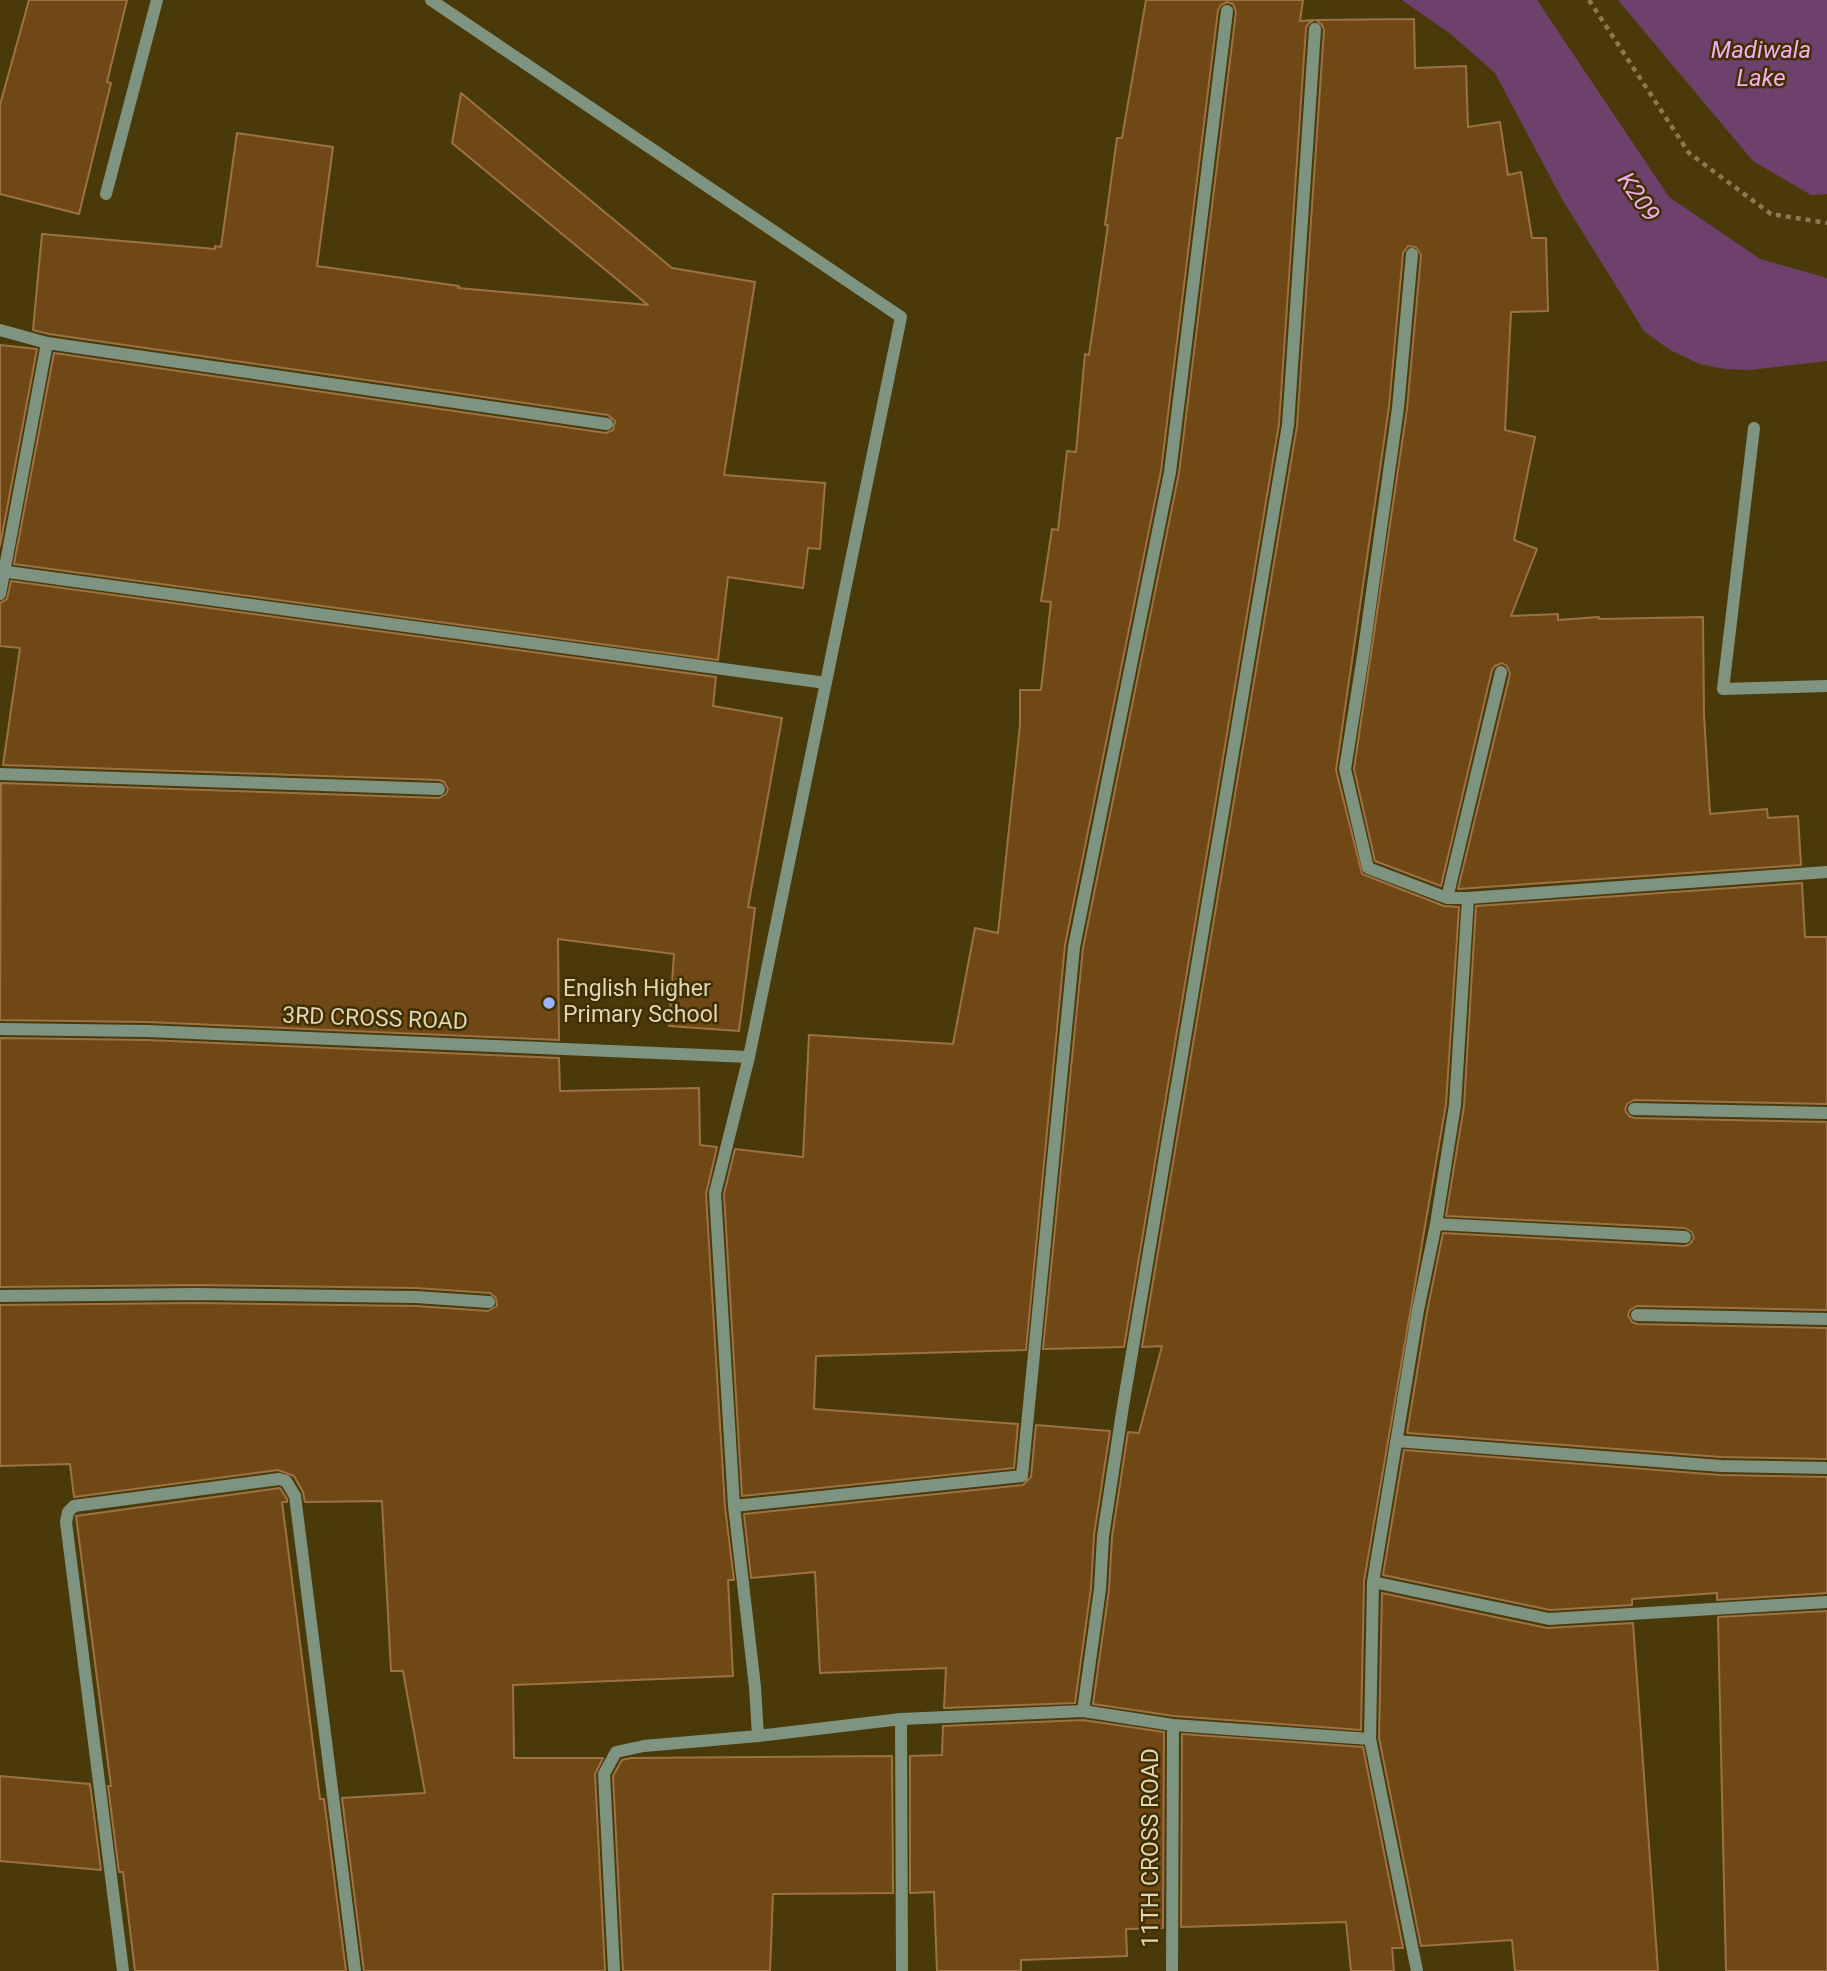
<!DOCTYPE html>
<html>
<head>
<meta charset="utf-8">
<style>
  body { margin:0 }
  canvas { display:block; background:#4a3a0a }
</style>
</head>
<body>
<canvas width="1827" height="1971"></canvas>
<script>
const ctx = document.querySelector('canvas').getContext('2d');
ctx.lineJoin = 'round';
function fillPath(path, color) { ctx.fillStyle = color; ctx.fill(path, 'evenodd'); }
const shape = rows => new Path2D(rows.map(r => 'M' + r).join(''));
function stroke(path, color, width, dash) { ctx.strokeStyle = color; ctx.lineWidth = width; ctx.lineCap = dash ? 'butt' : 'round'; ctx.setLineDash(dash || []); ctx.stroke(path); }
function write(font, color, halo, rows, align = 'center') {
  ctx.font = font + ' Roboto,sans-serif'; ctx.lineWidth = 5; ctx.setLineDash([]); ctx.textBaseline = 'middle'; ctx.strokeStyle = halo; ctx.fillStyle = color; for (const [text, x, y, turn = 0] of rows) {
    ctx.save(); ctx.translate(x, y); ctx.rotate((+turn || 0) * Math.PI / 180); ctx.textAlign = isNaN(turn) ? turn : align; if (halo) ctx.strokeText(text, 0, 0); ctx.fillText(text, 0, 0); ctx.restore();
  }
}
fillPath(shape([
  [1402,0,1537,0,1669,197,1760,259,1827,278,1827,361,1749,370,1725,369,1700,364,1670,350,1644,331,1562,199,1495,73,1452,35],
  [1618,0,1827,0,1827,194,1811,195,1753,161]
]), '#6e416c');
const building = shape([
  [29,0,127,0,107,82,111,83,79,214,0,194,0,105,29,0],
  [1146,0,1303,0,1300,21,1314,20,1308,24,1306,28,1279,424,1124,1347,1043,1349,1083,948,1179,473,1236,12,1233,4,1227,2,1221,5,1218,10,1161,471,1065,945,1026,1350,816,1356,814,1409,1018,1424,1014,1468,742,1496,724,1194,735,1149,803,1157,809,1035,953,1044,975,928,998,933,1020,725,1020,690,1041,690,1051,602,1041,601,1052,529,1058,530,1067,451,1076,452,1085,354,1089,355,1108,225,1105,225,1117,138,1122,138,1146,0],
  [1414,19,1415,68,1466,66,1468,127,1500,122,1508,175,1521,172,1532,238,1546,238,1548,311,1511,312,1505,430,1535,437,1514,540,1537,549,1511,616,1558,614,1558,620,1599,617,1599,619,1703,617,1704,715,1710,814,1767,809,1768,818,1798,816,1801,865,1458,889,1510,674,1507,666,1502,663,1495,666,1492,670,1441,886,1375,861,1354,769,1407,409,1421,255,1416,247,1408,246,1403,253,1389,407,1336,770,1362,874,1444,906,1459,907,1446,1104,1364,1581,1361,1730,1174,1716,1093,1704,1109,1590,1112,1537,1128,1432,1139,1433,1162,1346,1142,1347,1297,426,1324,30,1322,25,1316,20,1414,19],
  [461,93,672,268,755,282,724,475,825,483,820,549,808,548,803,588,728,577,718,660,14,564,54,353,606,433,613,430,615,421,608,415,49,334,33,330,42,234,215,249,215,246,221,247,237,133,333,147,317,266,459,286,458,288,648,305,452,143,461,93],
  [0,345,37,349,0,546,0,345],
  [11,581,716,677,713,706,782,718,748,907,755,908,739,1031,669,1026,674,954,558,939,559,1040,147,1022,0,1020,1,783,439,798,446,794,448,789,444,782,439,780,3,765,20,648,0,646,0,603,7,599,11,581],
  [1802,883,1805,937,1827,937,1827,1104,1634,1100,1627,1104,1625,1110,1629,1116,1634,1118,1827,1122,1827,1310,1637,1306,1630,1310,1628,1315,1632,1322,1637,1324,1827,1328,1827,1459,1721,1457,1407,1433,1427,1312,1443,1233,1685,1246,1690,1244,1694,1238,1692,1232,1685,1228,1446,1216,1464,1106,1476,906,1802,883],
  [0,1038,147,1040,559,1058,560,1091,699,1088,700,1145,717,1147,706,1194,725,1507,734,1580,728,1580,733,1676,513,1685,514,1758,603,1758,595,1774,605,1971,364,1971,342,1798,425,1793,403,1671,391,1671,382,1501,305,1502,303,1492,294,1476,278,1470,74,1497,70,1464,0,1466,0,1305,195,1303,416,1306,488,1311,497,1306,496,1298,490,1293,416,1288,195,1285,0,1287,0,1038],
  [1036,1425,1110,1431,1094,1535,1091,1588,1075,1703,944,1708,946,1668,820,1673,815,1572,751,1578,744,1514,1023,1485,1031,1477,1036,1425],
  [1404,1450,1720,1475,1827,1477,1827,1593,1717,1600,1717,1593,1632,1599,1632,1605,1550,1610,1383,1575,1404,1450],
  [280,1488,287,1499,287,1502,282,1502,320,1799,324,1799,346,1971,135,1971,123,1872,119,1872,108,1786,111,1786,76,1516,280,1488],
  [1382,1593,1547,1628,1633,1623,1658,1971,1515,1971,1512,1940,1421,1946,1379,1738,1382,1593],
  [1827,1611,1827,1971,1726,1971,1718,1617,1827,1611],
  [1083,1720,1164,1732,1163,1928,1126,1929,1127,1956,1021,1960,1021,1971,937,1971,934,1892,910,1893,910,1756,942,1755,943,1726,1083,1720],
  [1182,1734,1363,1747,1403,1948,1392,1948,1394,1971,1351,1971,1346,1922,1181,1927,1182,1734],
  [892,1756,893,1893,773,1894,770,1971,623,1971,613,1776,622,1760,631,1758,892,1756],
  [0,1776,90,1784,101,1870,0,1861,0,1776]
]);
fillPath(building, '#6f4816');
stroke(building, '#9c7243', 2);
stroke(shape([
  [1589,0,1689,153,1771,214,1827,223]
]), '#897a52', 4.5, [5, 5]);
stroke(shape([
  [431,0,901,317,749,1057,715,1193,734,1506,755,1687,758,1736],
  [106,194,157,0],
  [1412,254,1398,408,1363,656,1345,769,1368,868,1447,898,1468,898],
  [0,330,47,343,607,424],
  [1754,428,1723,689,1827,686],
  [0,571,826,683],
  [0,594,47,343],
  [0,774,439,789],
  [1447,898,1501,672],
  [0,1029,147,1031,749,1057],
  [1634,1109,1827,1113],
  [1436,1224,1685,1237],
  [0,1296,195,1294,416,1297,489,1302],
  [1637,1315,1827,1319],
  [1396,1441,1721,1466,1827,1468],
  [734,1506,1022,1476,1074,947,1170,472,1227,11],
  [1373,1582,1549,1619,1827,1602],
  [1083,1711,1100,1589,1103,1536,1123,1406,1288,425,1315,29],
  [901,1719,902,1971],
  [123,1971,66,1522,68,1512,74,1506,279,1479,286,1481,295,1496,355,1971],
  [614,1971,604,1774,616,1752,644,1746,758,1736,901,1719,1083,1711,1173,1725,1370,1739],
  [1172,1971,1173,1725],
  [1417,1971,1370,1739,1373,1582,1418,1310,1436,1224,1455,1105,1468,898,1827,872]
]), '#7e9481', 12);
for (const [x, y, r, color] of [
  [549,1003,7,"#9ab5fd"]
]) { const dot = new Path2D(); dot.arc(x, y, r, 0, 2 * Math.PI); ctx.fillStyle = color; ctx.fill(dot); stroke(dot, '#402f00', 2.5); }
write('23px', '#e1d5b7', '#402f00', [
  ["English Higher",563,990],
  ["Primary School",563,1016]
], 'left');
write('23px', '#e1d5b7', '#402f00', [
  ["3RD CROSS ROAD",375,1020,2],
  ["11TH CROSS ROAD",1152,1848,-90]
]);
write('italic 24px', '#f3adef', '#402f00', [
  ["Madiwala",1761,52],
  ["Lake",1761,80],
  ["K209",1637,198,55]
]);
</script>
</body>
</html>
